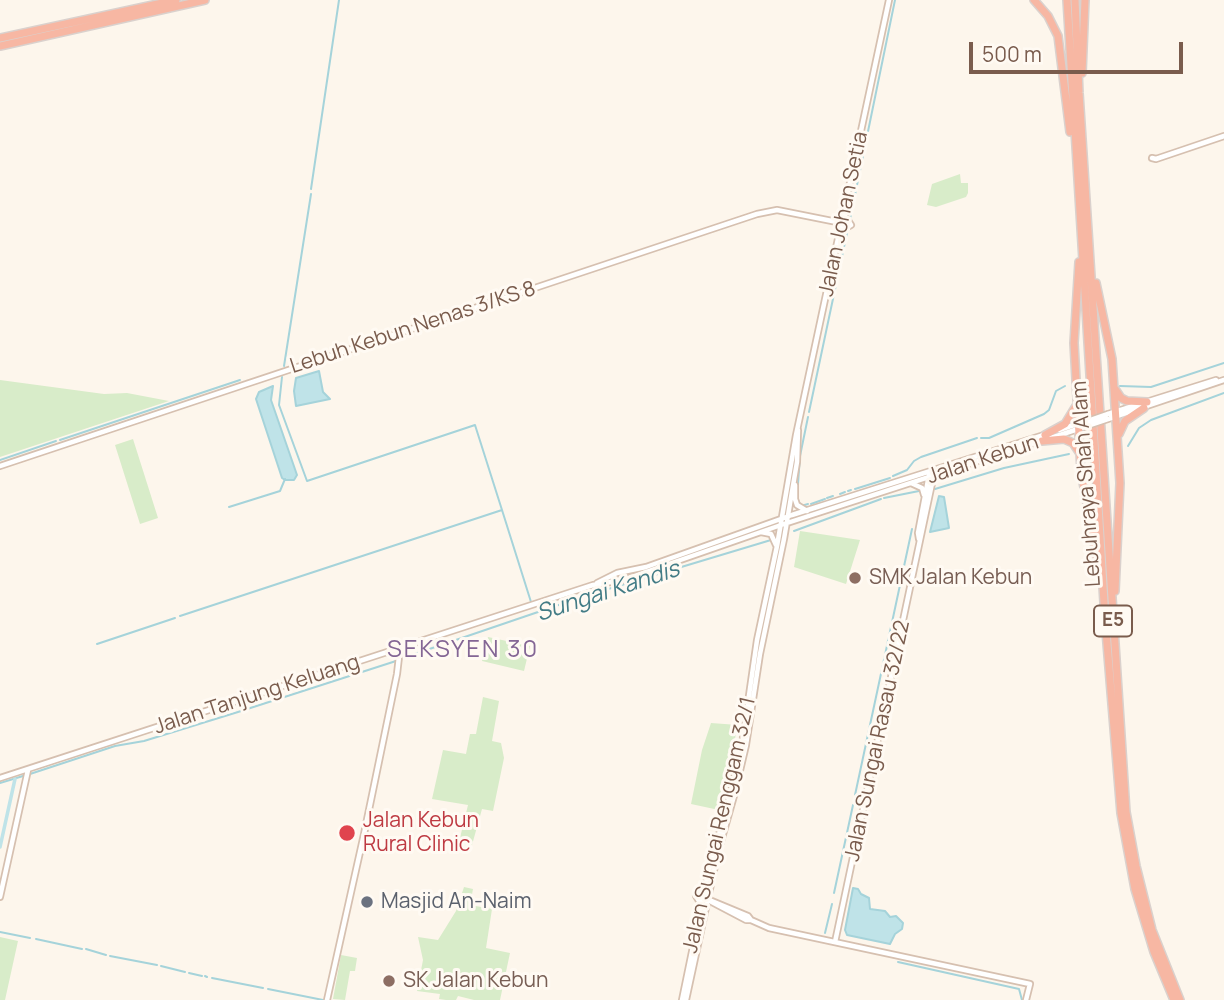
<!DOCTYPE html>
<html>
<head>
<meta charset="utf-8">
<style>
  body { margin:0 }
  #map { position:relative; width:1224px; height:1000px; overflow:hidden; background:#fdf6ec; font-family:Manrope,sans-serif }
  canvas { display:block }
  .scale { position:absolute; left:969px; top:42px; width:214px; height:32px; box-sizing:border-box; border:4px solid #7a5c4d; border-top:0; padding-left:9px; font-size:21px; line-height:24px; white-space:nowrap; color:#7a5c4d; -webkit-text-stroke:5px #fffaf3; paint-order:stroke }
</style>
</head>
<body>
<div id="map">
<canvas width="1224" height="1000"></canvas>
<div class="scale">500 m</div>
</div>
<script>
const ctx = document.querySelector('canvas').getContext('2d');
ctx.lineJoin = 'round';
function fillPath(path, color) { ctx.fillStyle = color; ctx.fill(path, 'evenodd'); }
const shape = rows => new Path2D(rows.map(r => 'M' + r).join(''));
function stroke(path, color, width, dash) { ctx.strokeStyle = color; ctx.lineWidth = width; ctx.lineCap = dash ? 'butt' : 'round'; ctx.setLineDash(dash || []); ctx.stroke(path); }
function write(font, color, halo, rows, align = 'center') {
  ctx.font = font + ' Manrope,sans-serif'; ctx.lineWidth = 6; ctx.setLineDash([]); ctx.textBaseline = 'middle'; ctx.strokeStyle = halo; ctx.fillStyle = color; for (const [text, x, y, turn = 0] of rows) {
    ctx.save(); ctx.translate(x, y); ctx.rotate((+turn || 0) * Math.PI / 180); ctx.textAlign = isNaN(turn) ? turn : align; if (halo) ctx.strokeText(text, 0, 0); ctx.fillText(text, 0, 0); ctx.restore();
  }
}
fillPath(shape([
  [960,174,961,183,968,183,968,193,966,197,936,207,927,205,932,184],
  [0,380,104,394,127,393,169,401,0,457],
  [133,439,158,518,140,524,115,445],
  [800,531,860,540,846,584,794,567],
  [488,637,530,646,524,671,482,661],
  [483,697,499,701,492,741,501,743,504,758,493,811,482,809,472,845,459,842,468,805,432,799,443,750,466,754,470,734,476,734],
  [711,723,738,725,719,810,691,804,702,750],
  [464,887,473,889,470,905,492,909,486,948,510,953,500,1000,474,1000,458,996,456,1000,446,1000,439,999,440,994,417,991,423,960,418,937,438,940,456,911],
  [0,937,18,941,5,1000,0,1000],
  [341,955,357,958,355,971,350,971,345,1000,333,999]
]), '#d8ecc9');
const water = shape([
  [319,371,323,392,330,399,296,406,294,391,296,378,319,371],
  [273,386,271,400,297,475,294,480,285,480,282,478,256,399,259,392,273,386],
  [939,496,944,497,949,528,930,532,939,496],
  [853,888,858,889,861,894,869,898,870,909,885,911,890,917,896,916,903,923,902,929,895,934,890,944,847,935,845,930,853,888]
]);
fillPath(water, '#bfe3e8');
stroke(water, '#a5d3da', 2);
stroke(shape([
  [311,189,339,0],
  [850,219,895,0],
  [284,366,311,194],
  [1120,386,1151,387,1224,363],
  [809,412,848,228],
  [808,417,800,456,797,498,801,506,808,504],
  [981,438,989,438,1044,414,1049,410,1056,391,1065,386],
  [60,440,240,380],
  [1128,446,1139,428,1151,420,1224,393],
  [0,460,56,441],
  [893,476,907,470,914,461,921,457,977,438],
  [855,489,890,478],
  [935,489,1004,468,1069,454],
  [848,491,851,490],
  [840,494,845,492],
  [827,498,833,496],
  [884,498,919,491],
  [811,504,825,499],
  [229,507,280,491,285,479],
  [502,510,531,602],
  [794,531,881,499],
  [180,616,502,510,475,425,307,481,279,405,282,377],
  [97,644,175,618],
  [403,658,585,596,771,540],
  [30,774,115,746,144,741,238,712,396,661],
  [0,783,23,776],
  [855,795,912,529],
  [834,893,853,805],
  [0,932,30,938],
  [825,933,832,904],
  [36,939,82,949],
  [86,949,106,955],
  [110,956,157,965],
  [898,962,1019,989,1022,1000],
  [161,966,185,972],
  [189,973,202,976],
  [205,976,207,977],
  [212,978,263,988],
  [268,989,323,1000]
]), '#a5d3da', 2);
stroke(shape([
  [0,847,15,779]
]), '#bfe3e8', 3.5);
const secondary = shape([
  [1152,158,1156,159,1224,136],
  [842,230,851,225,845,216],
  [1108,414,1216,380],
  [1108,419,1224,380],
  [1059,430,1080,423],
  [1051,438,1087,426],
  [0,466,757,214,777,210,842,223],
  [911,483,922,488,924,495],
  [795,485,795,499,797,505,807,511],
  [761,532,771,534,776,545],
  [919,539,918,533,929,475],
  [597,583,617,573,646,567,792,515,1047,434],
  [0,778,593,585,623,580,781,525,1043,440],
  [0,897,28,770],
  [707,899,748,916,751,920,769,928,1030,984,1026,1000],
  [708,900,746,920,751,920],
  [699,906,699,901,696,896,704,889],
  [835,942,934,474],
  [327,1000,364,834,397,674,400,648],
  [682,1000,708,874,730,795,742,744,757,640,777,546,796,435,889,0],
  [686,1000,718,852,734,796,746,745,760,654,784,539,797,462,798,430]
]);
const highway = shape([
  [1034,0,1048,16,1058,36,1070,132],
  [1067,0,1105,619,1121,813,1135,889,1154,952,1174,1000],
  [1075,0,1079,93,1126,812,1136,866,1152,930,1180,1000],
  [0,38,176,0],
  [0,46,205,0],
  [1082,73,1085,0],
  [1079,262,1074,343,1081,471,1098,563],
  [1096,283,1112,359,1120,483,1115,591],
  [1115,389,1121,398,1127,401,1147,402],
  [1119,434,1125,421,1144,408],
  [1045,435,1065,424,1076,406],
  [1042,441,1064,439,1073,443,1079,452]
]);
stroke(secondary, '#d6c0b0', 8);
stroke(highway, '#dad1cd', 10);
stroke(secondary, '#fff', 4.5);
stroke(highway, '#f7b7a3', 7);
const secondaryBridge = shape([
  [1085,422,1108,414],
  [1087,426,1108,419]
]);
stroke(secondaryBridge, '#d6c0b0', 8, []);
stroke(secondaryBridge, '#fff', 4.5);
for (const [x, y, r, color] of [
  [855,578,7,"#8d6e63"],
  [347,833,9,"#e0444e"],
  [367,902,7,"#6b7280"],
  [389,981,7,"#8d6e63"]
]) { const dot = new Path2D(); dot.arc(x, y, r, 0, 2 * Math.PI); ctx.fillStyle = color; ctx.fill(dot); stroke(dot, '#fffaf3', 2.5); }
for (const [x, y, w] of [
  [1113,621,38]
]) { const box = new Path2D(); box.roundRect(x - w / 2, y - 15.5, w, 31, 5); ctx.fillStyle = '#fffaf3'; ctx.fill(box); stroke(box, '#7a5c4d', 2); }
write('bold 19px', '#7a5c4d', null, [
  ["E5",1113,621]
]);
write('21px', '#7a5c4d', '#fffaf3', [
  ["Jalan Johan Setia",844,214,-78],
  ["Lebuh Kebun Nenas 3/KS 8",413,328,-18],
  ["Jalan Kebun",983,460,-18],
  ["Lebuhraya Shah Alam",1087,484,-94],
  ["Jalan Tanjung Keluang",257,695,-18],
  ["Jalan Sungai Rasau 32/22",878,741,-78],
  ["Jalan Sungai Renggam 32/1",720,825,-77]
]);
write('21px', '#785e54', '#fffaf3', [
  ["SMK Jalan Kebun",869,578],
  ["SK Jalan Kebun",403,981]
], 'left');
write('21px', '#be3a42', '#fffaf3', [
  ["Jalan Kebun",363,821],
  ["Rural Clinic",363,845]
], 'left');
write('21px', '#5b616d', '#fffaf3', [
  ["Masjid An-Naim",381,902]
], 'left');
write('italic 23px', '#437c86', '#fffaf3', [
  ["Sungai Kandis",608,592,-18]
]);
ctx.letterSpacing = '2px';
write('24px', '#846695', '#fffaf3', [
  ["SEKSYEN 30",463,650]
]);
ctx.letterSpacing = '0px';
</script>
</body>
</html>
